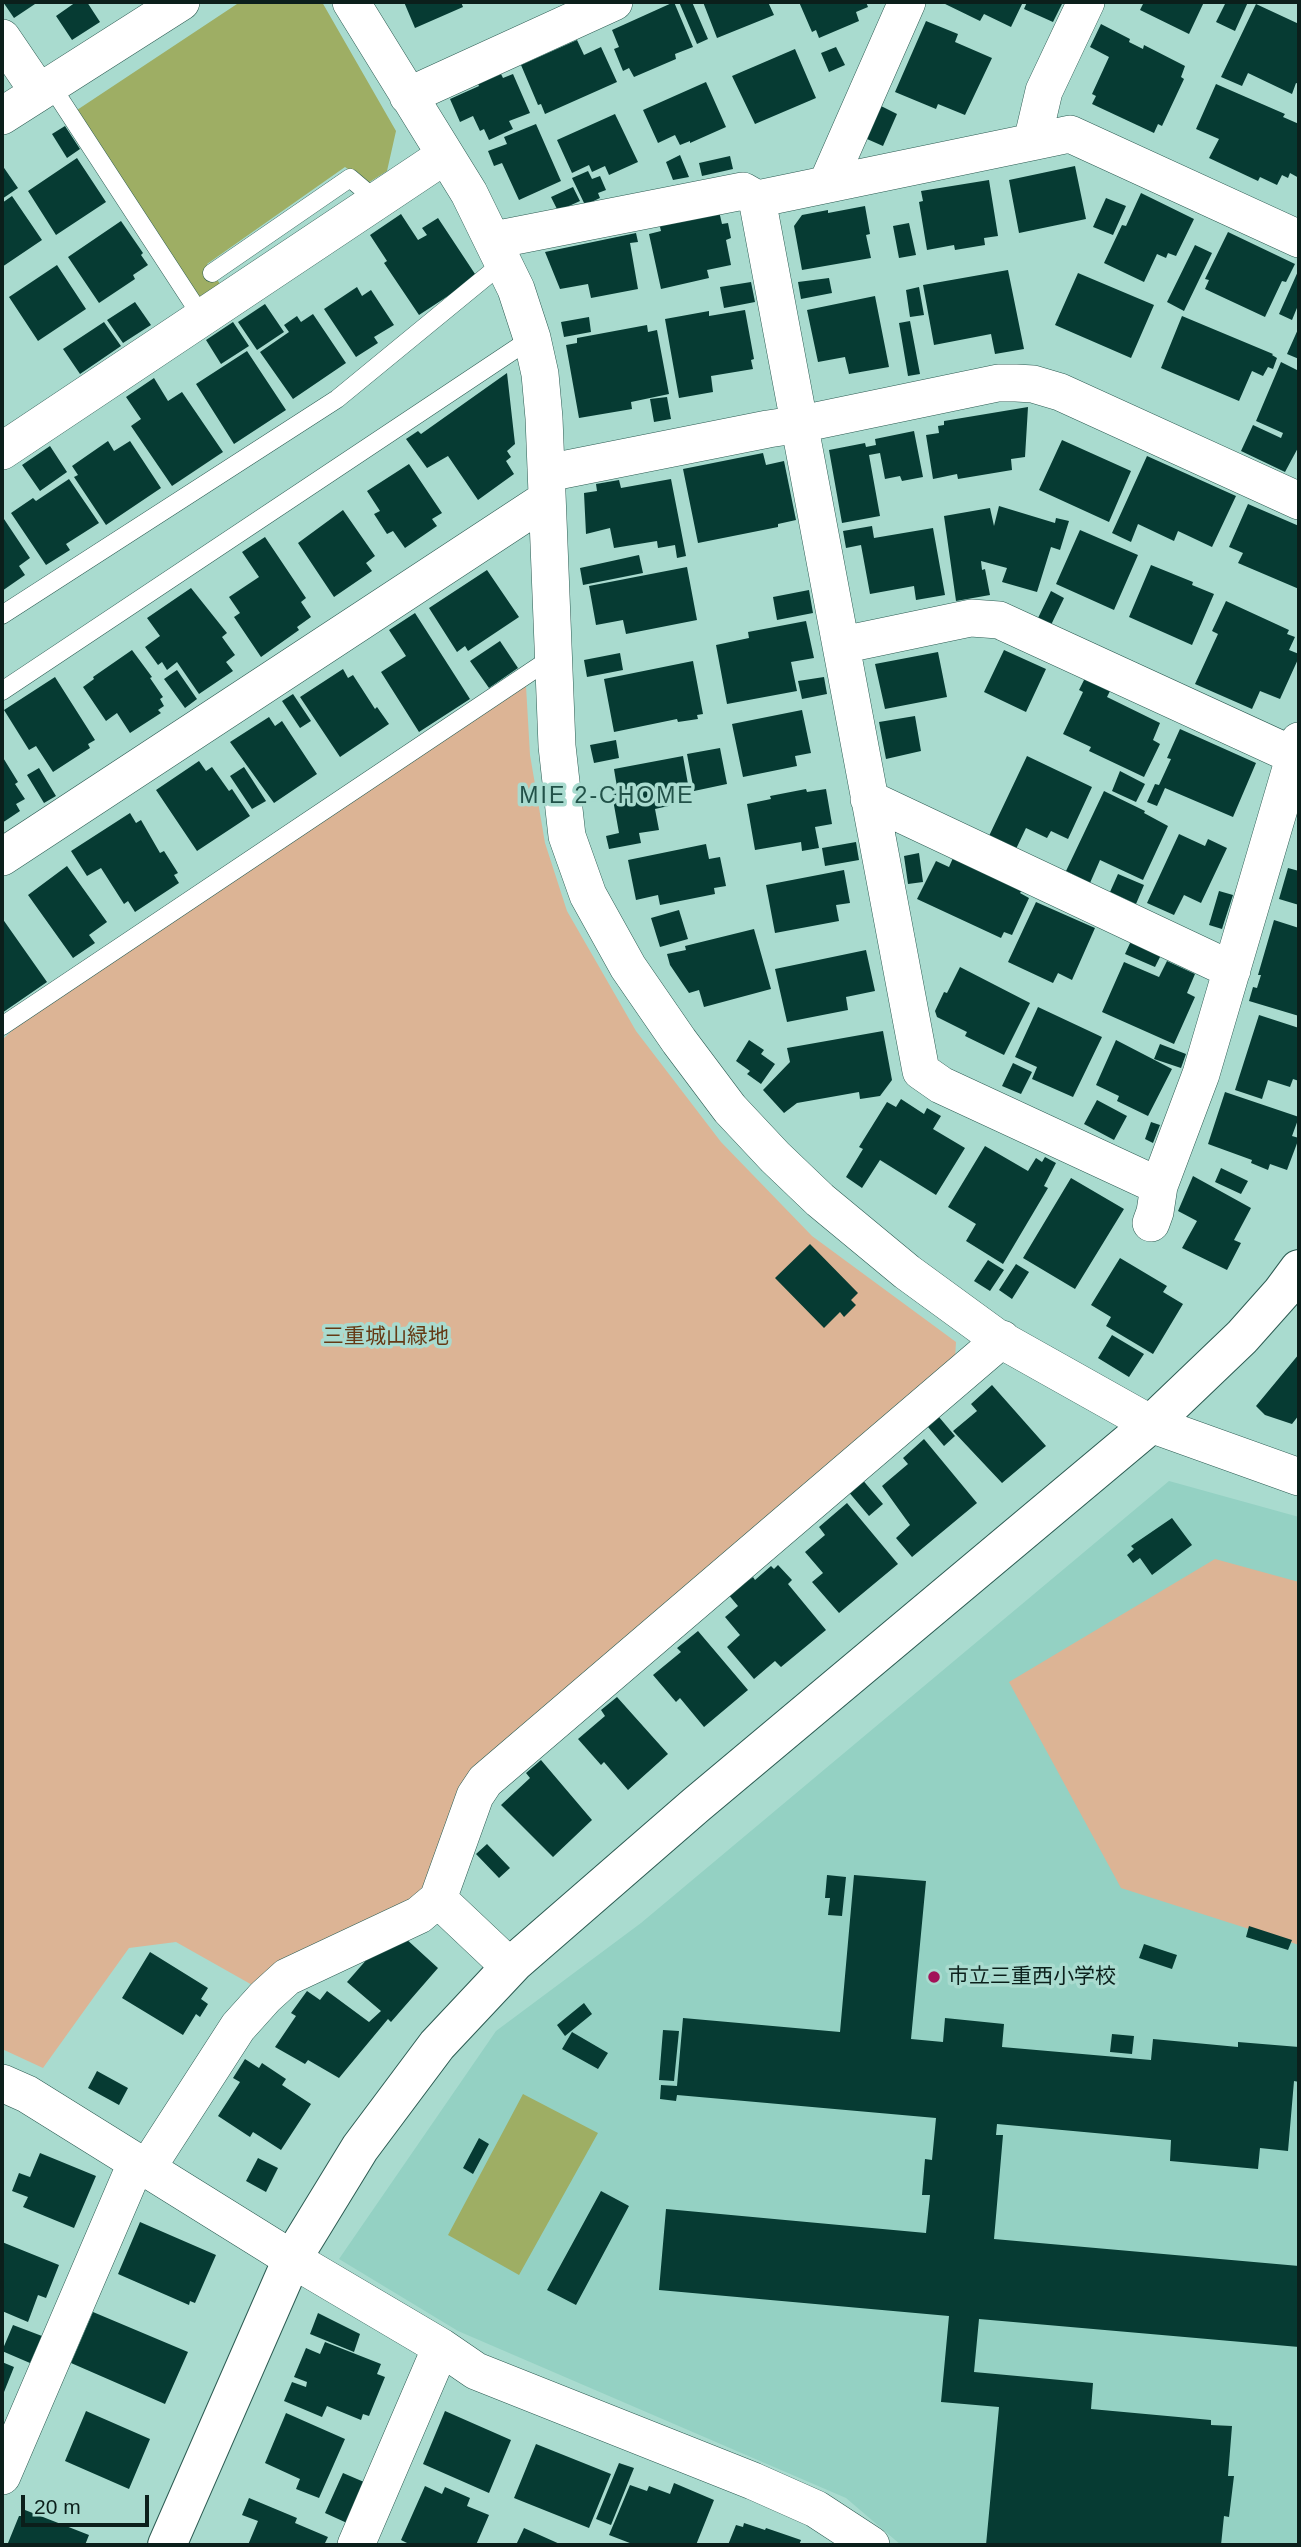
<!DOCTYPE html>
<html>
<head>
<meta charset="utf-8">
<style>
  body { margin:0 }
  #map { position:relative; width:1301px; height:2547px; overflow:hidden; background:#a9dbcf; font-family:Arial,sans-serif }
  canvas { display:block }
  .frame { position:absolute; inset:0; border:4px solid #0b1f1b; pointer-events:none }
  .scale { position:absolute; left:21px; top:2495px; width:128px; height:32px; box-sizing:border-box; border:4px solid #0b1f1b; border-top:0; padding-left:9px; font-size:21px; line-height:24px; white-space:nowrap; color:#0b1f1b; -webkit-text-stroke:5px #a9dbcf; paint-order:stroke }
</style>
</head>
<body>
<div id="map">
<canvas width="1301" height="2547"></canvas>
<div class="frame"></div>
<div class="scale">20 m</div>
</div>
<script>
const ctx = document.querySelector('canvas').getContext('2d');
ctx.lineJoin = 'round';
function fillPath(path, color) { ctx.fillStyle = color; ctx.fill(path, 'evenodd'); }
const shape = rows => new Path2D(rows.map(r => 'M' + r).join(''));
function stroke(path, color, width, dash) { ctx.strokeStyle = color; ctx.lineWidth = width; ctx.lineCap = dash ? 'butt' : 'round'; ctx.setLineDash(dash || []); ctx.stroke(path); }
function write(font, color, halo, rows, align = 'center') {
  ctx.font = font + ' Arial,"Noto Sans JP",sans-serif'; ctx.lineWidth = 7; ctx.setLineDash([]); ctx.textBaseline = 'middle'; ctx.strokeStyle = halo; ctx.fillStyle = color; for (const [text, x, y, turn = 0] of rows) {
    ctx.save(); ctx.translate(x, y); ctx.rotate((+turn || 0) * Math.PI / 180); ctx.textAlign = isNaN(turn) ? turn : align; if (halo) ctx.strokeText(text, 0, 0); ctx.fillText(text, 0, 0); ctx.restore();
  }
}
fillPath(shape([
  [1169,1481,1299,1517,1299,2545,901,2545,846,2498,458,2331,339,2259,496,2031,641,1923]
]), '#94d1c3');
fillPath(shape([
  [526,686,530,755,545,843,567,911,636,1031,721,1142,812,1236,956,1342,955,1359,527,1722,426,1888,414,1901,254,1986,176,1942,129,1948,43,2068,2,2049,2,1040,19,1024],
  [1215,1559,1299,1582,1299,1945,1121,1888,1009,1682]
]), '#dcb495');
fillPath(shape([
  [240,2,322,2,396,131,387,171,368,183,345,167,207,264,220,284,199,297,77,110],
  [523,2094,598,2133,519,2275,448,2235]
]), '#9eae64');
fillPath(shape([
  [3,2,38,2,14,18],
  [76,2,87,2,100,22,72,40,56,16],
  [404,2,461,2,463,7,415,28],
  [674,2,693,47,675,54,676,59,634,77,629,68,623,71,614,49,619,47,612,30],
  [679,2,692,2,708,39,697,44],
  [703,2,768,2,774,15,717,38],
  [799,2,866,2,868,7,856,12,859,21,819,38,816,30,812,32],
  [941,2,1023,2,1011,27,984,14,980,21],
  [1027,2,1063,2,1053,22,1024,9],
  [1144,2,1204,2,1189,34,1140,10],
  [1226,2,1248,2,1235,31,1216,22],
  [1256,4,1299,24,1299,84,1296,83,1292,94,1248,73,1242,86,1221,77],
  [926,21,958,34,955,42,992,58,965,115,938,104,936,109,895,92],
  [1101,24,1130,39,1129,42,1143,49,1144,45,1185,66,1181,77,1184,79,1162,126,1158,124,1154,133,1092,104,1096,96,1092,94,1109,57,1090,47],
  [577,40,584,55,601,47,617,82,545,114,541,104,538,105,521,65],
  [836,47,845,65,829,72,821,53],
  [795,49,816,98,755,124,732,76],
  [501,74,503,78,513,74,530,113,509,121,513,129,489,140,484,129,480,131,473,116,460,122,450,99,479,86,478,84],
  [706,82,726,127,690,143,690,141,680,145,675,135,658,143,643,110],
  [1216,84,1285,114,1283,117,1299,124,1299,178,1290,173,1288,178,1282,175,1277,185,1260,177,1258,181,1209,158,1219,139,1196,129],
  [881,106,897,114,883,146,867,139],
  [615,114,638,162,609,175,605,166,592,172,589,165,572,173,557,140],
  [536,124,561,181,519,200,502,163,494,166,488,151,507,144,504,137],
  [65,126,80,149,67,158,52,134],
  [680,155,689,177,673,180,666,162],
  [730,156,733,169,702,176,699,163],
  [77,158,106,202,56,235,28,191],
  [2,165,18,188,2,199],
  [1075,166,1086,219,1019,233,1009,180],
  [588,171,592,179,600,176,606,190,598,193,600,198,585,205,572,178],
  [989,180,998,236,984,238,985,245,955,250,954,245,927,250,919,202,923,201,921,191],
  [573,187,580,201,558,211,551,197],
  [1141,193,1194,219,1176,256,1168,253,1166,258,1157,254,1144,282,1104,263,1122,225,1126,226],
  [12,196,42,240,2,267,2,203],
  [1106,198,1126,206,1113,235,1093,227],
  [865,206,870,234,866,235,871,258,802,270,794,226,802,215,828,210,828,213],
  [719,211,722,224,728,223,731,238,726,240,731,265,707,270,709,278,661,289,649,234,661,231,659,223],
  [401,214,418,240,427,235,422,228,438,218,477,277,419,315,384,263,387,261,370,235],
  [121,221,143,253,141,255,148,265,133,275,135,279,99,303,68,257],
  [909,223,916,255,899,258,893,226],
  [1228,232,1295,264,1286,282,1282,281,1265,317,1205,289,1209,280,1205,279],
  [636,233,638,242,630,243,638,289,591,298,588,284,560,289,545,252],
  [1195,245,1212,253,1184,311,1167,302],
  [57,265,86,309,38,341,9,297],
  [1299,269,1299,303,1292,320,1279,314],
  [1008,270,1024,349,995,354,991,334,934,345,923,285],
  [1078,273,1154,305,1131,358,1055,325],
  [829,278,832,293,801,299,798,282],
  [751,282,755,302,724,308,720,287],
  [357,287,362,296,371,290,394,325,374,337,378,343,356,357,324,309],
  [919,287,924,315,910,317,906,290],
  [875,296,889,367,849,374,845,357,818,362,807,310],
  [135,302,151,325,123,343,107,320],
  [265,304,284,332,257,350,238,322],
  [745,310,754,359,751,360,753,369,711,376,713,392,679,398,665,319,709,311,709,316],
  [313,314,346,363,293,399,260,352,289,332,284,325,297,316,301,322],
  [1182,316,1273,354,1272,355,1277,358,1273,369,1268,367,1263,376,1252,371,1239,401,1161,368],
  [589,317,591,332,564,337,561,322],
  [910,321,920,374,908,376,899,323],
  [104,322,121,346,80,374,63,349],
  [233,322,249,346,221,364,206,340],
  [647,325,648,332,657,330,669,394,631,402,632,409,579,418,566,345,577,343,577,338],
  [1299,327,1299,359,1287,354],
  [247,351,286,410,234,444,196,384],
  [1281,362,1299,371,1299,446,1285,472,1241,451,1253,425,1281,438,1283,433,1256,421],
  [507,373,515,444,507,451,511,457,506,461,514,474,478,500,448,456,427,468,406,439,418,431,421,434],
  [154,378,168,401,182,392,223,452,172,486,131,426,141,419,126,397],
  [667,397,671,419,654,422,650,399],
  [1028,407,1025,457,1011,459,1012,470,958,479,957,474,933,479,926,435,939,433,938,426,944,425,944,421],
  [914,431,923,477,902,481,900,476,885,479,880,453,869,455,880,516,842,523,829,450,865,443,866,447,876,445,875,439],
  [1062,440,1131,471,1109,522,1039,490],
  [108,441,114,451,130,441,161,488,106,525,74,477,78,475,72,466],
  [50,446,67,472,40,491,22,465],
  [763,453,766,465,784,461,796,520,778,524,778,527,698,543,683,469],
  [1147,456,1236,496,1212,547,1178,531,1174,541,1138,524,1131,542,1112,533],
  [409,464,442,513,432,519,437,526,405,548,393,531,387,534,374,514,380,511,367,491],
  [69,479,99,523,66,544,70,550,46,565,11,513,33,498,36,501],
  [671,479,686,556,677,558,675,545,658,548,657,541,614,548,610,528,586,534,584,493,597,491,596,484,619,480,621,488],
  [1248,504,1299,526,1299,589,1238,563,1243,553,1229,547],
  [999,506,1055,523,1056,518,1069,521,1060,550,1051,547,1037,592,1002,582,1007,568,981,561,982,570,985,569,990,595,956,601,944,516,990,508,994,526],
  [343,510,375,556,366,563,372,571,334,597,298,543],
  [2,516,30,558,19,566,25,575,2,591],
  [872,526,874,538,933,528,945,595,916,600,914,586,870,594,861,545,846,548,843,531],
  [1080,530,1138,555,1114,610,1056,584],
  [265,537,306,598,301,602,311,617,297,627,299,630,261,657,234,617,240,613,229,597,259,577,242,552],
  [639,555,643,573,583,585,580,568],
  [1151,565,1193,582,1192,585,1214,594,1192,645,1129,617],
  [687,567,697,620,626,634,623,620,596,625,589,586],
  [487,570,519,617,468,651,465,646,457,652,429,608],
  [191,588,227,633,222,637,235,655,226,662,233,671,199,694,177,662,167,670,162,662,158,665,145,647,160,636,147,618],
  [809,590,813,613,777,620,773,597],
  [1051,591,1064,598,1051,625,1038,618],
  [1226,601,1289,630,1287,634,1295,637,1289,650,1299,654,1299,657,1280,699,1260,691,1252,709,1195,684,1218,634,1212,631],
  [415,613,470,699,419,732,381,672,406,656,389,630],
  [806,621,814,658,791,662,797,691,727,704,716,645,749,638,748,632],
  [500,641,518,668,489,688,470,661],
  [132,650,152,677,150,678,163,697,160,699,164,706,158,710,161,713,130,733,117,713,106,721,83,687,94,679,93,677],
  [1004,650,1046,669,1026,712,984,692],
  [938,652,947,697,885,709,875,664],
  [620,653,623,670,587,677,584,660],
  [693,661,703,714,697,715,698,719,678,722,677,719,614,732,604,679],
  [343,669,348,678,353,675,375,709,377,707,389,724,340,757,300,697],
  [177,670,197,699,185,708,164,679],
  [55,677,95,740,88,744,90,748,53,772,36,746,29,750,4,710],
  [824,677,827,694,802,699,798,681],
  [1085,678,1110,691,1107,697,1160,723,1153,740,1160,744,1144,777,1089,751,1091,747,1063,734,1083,692,1079,690],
  [293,694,311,721,300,728,282,701],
  [802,710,811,753,795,756,797,766,743,777,732,724],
  [915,716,921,751,886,759,879,722],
  [269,717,275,726,282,721,317,774,274,803,230,742],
  [1180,729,1256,763,1233,817,1165,788,1157,806,1147,802,1155,784,1159,785,1171,759,1167,758],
  [616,740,619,758,594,763,590,745],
  [720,748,727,784,694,791,687,754],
  [2,756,18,782,15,784,25,799,16,804,20,811,2,823],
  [683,756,691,801,655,809,659,830,639,833,641,843,609,849,606,836,619,833,612,794,618,793,614,769],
  [1027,756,1092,787,1068,839,1051,831,1047,838,1026,828,1016,849,989,836],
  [199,761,206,771,212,767,229,791,232,789,250,816,197,851,156,790],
  [244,767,266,801,252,809,230,776],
  [39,768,56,796,44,803,27,775],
  [1120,771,1145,784,1136,802,1112,791],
  [806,789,807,792,826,789,832,824,815,827,819,848,802,851,801,842,755,850,747,804,771,799,770,796],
  [1104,791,1145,811,1144,813,1168,826,1143,880,1100,860,1090,883,1066,871],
  [130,813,136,823,141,820,160,853,164,851,178,873,174,875,179,883,135,912,128,901,124,904,101,868,87,876,71,851],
  [1179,834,1205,846,1208,839,1227,848,1201,903,1184,895,1174,915,1147,903],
  [856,842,859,860,825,866,822,848],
  [706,844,709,859,720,857,726,886,714,888,715,894,660,905,658,895,636,900,628,860],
  [919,853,923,882,908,884,904,856],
  [953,858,1022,890,1020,893,1029,898,1012,935,1004,932,1001,938,917,899,936,861,949,867],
  [67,866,107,922,89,935,95,943,73,958,28,895],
  [1288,868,1299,871,1299,905,1279,899],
  [844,870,850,903,836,905,839,921,775,933,766,885],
  [1118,874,1144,885,1136,904,1110,892],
  [1219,891,1233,895,1222,929,1209,925],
  [1036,902,1095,928,1072,980,1058,973,1053,983,1008,962],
  [679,910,688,939,660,947,651,918],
  [2,918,47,982,2,1013],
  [1274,920,1299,928,1299,1016,1249,1001,1253,987,1257,988,1261,975,1258,975],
  [754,929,771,989,704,1007,699,990,689,993,670,965,667,954,686,950,685,946],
  [1131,941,1161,955,1155,967,1125,954],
  [866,950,875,991,846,997,848,1010,787,1022,775,969],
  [1167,961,1195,974,1187,993,1195,997,1174,1044,1102,1012,1124,962,1159,977],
  [960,967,1030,1003,1004,1055,965,1036,967,1032,937,1017,935,1011,944,992,947,993],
  [1038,1007,1102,1037,1073,1097,1032,1079,1037,1067,1015,1057],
  [1259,1015,1299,1028,1299,1081,1293,1079,1290,1087,1268,1080,1262,1099,1235,1090],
  [883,1031,892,1080,880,1096,860,1099,859,1092,797,1103,784,1113,763,1090,790,1062,787,1048],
  [749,1040,764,1050,761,1054,775,1064,761,1084,747,1074,750,1071,736,1061],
  [1116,1040,1172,1069,1148,1116,1117,1101,1119,1096,1096,1085],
  [1160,1044,1186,1054,1181,1068,1154,1059],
  [1013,1063,1032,1072,1021,1094,1002,1086],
  [1225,1092,1299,1117,1292,1136,1299,1138,1287,1170,1270,1164,1268,1170,1251,1163,1252,1160,1208,1144],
  [901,1099,924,1114,927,1108,941,1116,933,1129,965,1148,936,1195,880,1160,862,1188,846,1177,863,1149,859,1147,887,1102,896,1107],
  [1097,1100,1127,1116,1114,1140,1084,1124],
  [1151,1122,1160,1125,1153,1143,1145,1139],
  [985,1146,1028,1171,1036,1158,1042,1162,1045,1157,1056,1163,1044,1186,1048,1188,1003,1264,966,1241,976,1224,948,1207],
  [1221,1168,1248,1181,1241,1194,1215,1182],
  [1193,1176,1251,1208,1234,1240,1241,1243,1227,1270,1182,1248,1197,1221,1178,1211],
  [1071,1178,1124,1209,1075,1289,1023,1258],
  [810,1244,858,1293,851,1300,856,1305,844,1317,840,1312,824,1328,775,1278],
  [1120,1258,1167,1286,1163,1292,1183,1304,1153,1354,1106,1326,1111,1317,1091,1305],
  [988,1260,1004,1270,990,1291,974,1281],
  [1016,1264,1029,1272,1012,1299,999,1290],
  [1112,1335,1144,1354,1129,1377,1098,1358],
  [1299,1354,1299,1415,1292,1424,1265,1415,1256,1406],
  [992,1385,1046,1446,1002,1483,953,1431,977,1411,971,1404],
  [939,1417,955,1436,944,1446,928,1427],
  [924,1439,977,1503,912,1557,896,1538,910,1525,882,1486,908,1464,903,1458],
  [861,1478,883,1504,869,1516,847,1490],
  [847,1503,898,1564,839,1613,812,1582,823,1573,805,1552,825,1535,819,1527],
  [1172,1518,1192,1545,1152,1575,1140,1558,1133,1563,1127,1555,1134,1549,1131,1546],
  [778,1565,792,1580,788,1584,826,1630,781,1667,775,1661,754,1679,727,1647,740,1635,725,1617,738,1606,727,1593,747,1577,749,1580,753,1577,755,1580,771,1566,774,1569],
  [698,1631,748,1690,704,1727,680,1698,676,1702,653,1675,681,1652,677,1648],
  [617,1697,668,1754,628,1790,604,1762,601,1765,578,1739,605,1716,601,1710],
  [541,1760,592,1820,553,1857,501,1805,530,1778,526,1773],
  [487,1844,510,1868,499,1878,476,1854],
  [827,1875,846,1877,842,1916,828,1915,830,1898,825,1898],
  [854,1875,926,1881,911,2039,943,2042,945,2018,1004,2024,1002,2047,1151,2060,1153,2039,1238,2047,1238,2042,1299,2047,1299,2082,1294,2081,1288,2151,1260,2148,1258,2169,1170,2161,1171,2140,997,2124,996,2135,1003,2135,994,2239,1299,2266,1299,2347,979,2319,974,2372,1093,2383,1091,2409,1211,2420,1211,2425,1232,2426,1228,2476,1234,2476,1229,2517,1224,2516,1221,2545,986,2545,999,2407,941,2402,949,2316,659,2290,666,2209,926,2233,930,2195,922,2195,925,2159,932,2160,936,2118,677,2095,676,2101,660,2099,661,2085,677,2086,683,2018,840,2032],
  [1249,1926,1292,1940,1288,1950,1246,1937],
  [404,1937,438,1968,391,2022,388,2019,339,2078,308,2060,305,2064,275,2047,296,2016,291,2013,307,1991,320,2000,327,1991,369,2022,381,2011,347,1982,375,1950],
  [1144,1944,1177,1955,1172,1969,1139,1958],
  [150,1952,208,1988,201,1999,208,2004,200,2017,196,2014,183,2035,122,1998],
  [584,2003,592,2014,565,2036,557,2025],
  [663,2030,679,2031,674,2081,659,2080],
  [572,2032,608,2053,598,2069,562,2049],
  [1112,2034,1134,2036,1132,2054,1110,2052],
  [245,2059,259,2068,262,2063,286,2079,282,2085,311,2104,281,2150,253,2132,250,2137,218,2116,240,2082,233,2078],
  [97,2071,128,2088,119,2105,88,2088],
  [479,2138,489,2144,473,2174,463,2168],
  [40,2153,96,2176,74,2228,23,2207,28,2197,12,2191,19,2173,30,2177],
  [258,2158,278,2168,266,2192,246,2181],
  [601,2191,629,2206,576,2305,547,2290],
  [140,2222,216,2255,195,2303,190,2301,189,2305,118,2274],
  [2,2242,59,2265,46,2298,38,2295,28,2322,2,2311],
  [93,2312,188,2352,165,2404,71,2363],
  [318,2313,360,2334,354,2352,310,2334],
  [13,2325,42,2336,30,2363,2,2351],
  [325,2342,381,2364,377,2374,385,2377,369,2416,363,2414,361,2420,327,2406,322,2417,284,2401,292,2382,306,2387,307,2382,294,2377,306,2348,320,2354],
  [2,2362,14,2367,2,2397],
  [86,2411,150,2439,129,2489,65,2461],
  [445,2411,511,2440,489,2493,423,2464],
  [286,2413,345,2439,319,2498,296,2489,300,2479,265,2463],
  [536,2444,611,2474,589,2528,514,2498],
  [619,2463,634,2468,611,2525,596,2519],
  [343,2473,364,2482,347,2523,325,2513],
  [674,2483,714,2500,696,2545,635,2545,609,2535,630,2485,647,2491,649,2486,670,2494],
  [425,2486,442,2494,445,2487,470,2498,467,2506,489,2515,476,2545,411,2545,401,2540],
  [249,2498,297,2518,295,2523,328,2537,324,2545,248,2545,258,2521,242,2515],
  [25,2510,89,2535,85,2545,12,2545,8,2543,19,2516,22,2516],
  [744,2523,765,2530,766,2528,801,2540,799,2545,728,2545,736,2525,743,2527],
  [524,2528,562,2545,516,2545]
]), '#063b33');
const service = shape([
  [50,84,202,317],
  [212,273,350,178,377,201],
  [2,615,337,399,504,262],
  [2,691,532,338],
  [2,1026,553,657]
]);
const minor = shape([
  [351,2,469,193,516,289,532,338,540,374,544,418,557,746,567,836,588,895,628,967,679,1041,730,1109,775,1157,820,1200,907,1272,996,1337,1151,1424,1299,1477],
  [2,38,38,91],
  [408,96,614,2],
  [2,116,181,2],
  [1032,142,1070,134,1299,239],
  [827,184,907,2],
  [757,199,921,1071,941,1085,1159,1186],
  [494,240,743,191,757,199,1032,142,1044,91,1086,2],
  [2,451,444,156],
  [547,473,768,429,801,424,998,383,1016,383,1033,384,1060,392,1299,501],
  [842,645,971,618,999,620,1295,756],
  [869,799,1232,970],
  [2,857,547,499],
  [1151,1223,1155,1212,1159,1186,1201,1074,1299,741],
  [438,1899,510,1967],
  [2,2083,27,2094,292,2259,441,2347,476,2371,753,2481,816,2509,871,2545],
  [147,2168,238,2027,265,1997,287,1977,419,1915,438,1899,475,1796,485,1781,1002,1339],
  [2,2476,137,2161],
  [356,2545,441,2347]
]);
const tertiary = shape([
  [167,2545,292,2259,360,2148,437,2045,514,1963,696,1805,1151,1424,1242,1337,1282,1292,1299,1269]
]);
stroke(service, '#2c5b52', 19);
stroke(minor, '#2c5b52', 38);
stroke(tertiary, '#2c5b52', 40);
stroke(service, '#fff', 18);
stroke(minor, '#fff', 37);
stroke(tertiary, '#fff', 38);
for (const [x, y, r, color] of [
  [934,1977,7,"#a21258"]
]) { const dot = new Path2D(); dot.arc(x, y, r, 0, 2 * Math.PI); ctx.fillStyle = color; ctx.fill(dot); stroke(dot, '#a9dbcf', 2.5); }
write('21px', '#653a15', '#a9dbcf', [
  ["三重城山緑地",386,1337]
]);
write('21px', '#0b1f1b', '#a9dbcf', [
  ["市立三重西小学校",948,1977]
], 'left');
ctx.letterSpacing = '2px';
write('23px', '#225249', '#a9dbcf', [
  ["MIE 2-CHOME",607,797]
]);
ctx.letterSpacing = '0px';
</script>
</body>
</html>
